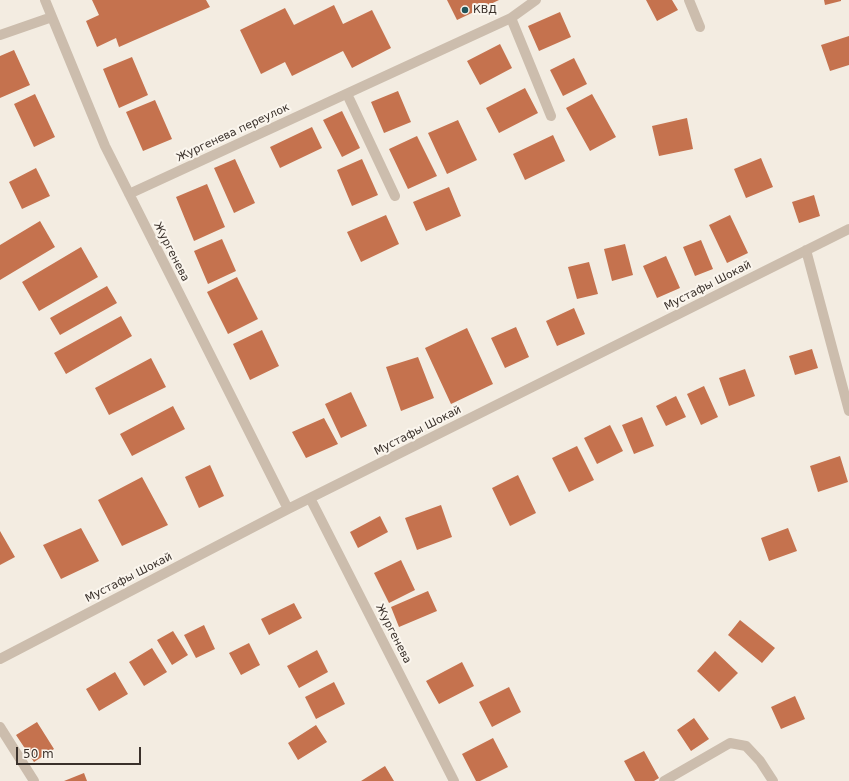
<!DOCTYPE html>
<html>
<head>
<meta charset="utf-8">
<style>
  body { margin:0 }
  #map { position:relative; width:849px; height:781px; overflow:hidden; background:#f3ece1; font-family:"DejaVu Sans",sans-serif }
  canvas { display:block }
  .scale { position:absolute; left:16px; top:747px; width:125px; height:18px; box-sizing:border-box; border:2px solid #3a312b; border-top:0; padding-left:5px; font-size:12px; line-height:14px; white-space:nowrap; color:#3a312b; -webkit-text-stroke:3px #fbf6ee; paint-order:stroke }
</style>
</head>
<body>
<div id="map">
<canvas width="849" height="781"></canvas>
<div class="scale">50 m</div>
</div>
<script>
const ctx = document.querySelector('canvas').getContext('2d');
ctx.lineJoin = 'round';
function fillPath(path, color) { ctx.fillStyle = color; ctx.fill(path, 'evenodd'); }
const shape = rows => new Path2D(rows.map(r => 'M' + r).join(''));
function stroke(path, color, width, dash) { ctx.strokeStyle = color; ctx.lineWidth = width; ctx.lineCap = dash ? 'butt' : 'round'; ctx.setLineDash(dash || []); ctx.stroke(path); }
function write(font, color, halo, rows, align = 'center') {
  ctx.font = font + ' "DejaVu Sans",sans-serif'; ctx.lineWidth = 4; ctx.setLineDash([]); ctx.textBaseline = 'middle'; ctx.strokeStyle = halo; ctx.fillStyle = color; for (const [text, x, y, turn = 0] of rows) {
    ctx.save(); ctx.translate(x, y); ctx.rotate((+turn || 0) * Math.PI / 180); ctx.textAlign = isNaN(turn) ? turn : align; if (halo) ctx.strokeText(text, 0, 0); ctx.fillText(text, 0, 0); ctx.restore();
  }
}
fillPath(shape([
  [92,0,206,0,210,7,119,47,116,38,97,47,86,21,99,15],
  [447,0,499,0,457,20],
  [646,0,672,0,678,10,657,21],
  [824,0,841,0,841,1,825,5],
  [334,5,343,24,372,10,391,48,352,68,343,51,292,76,285,62,261,74,240,30,285,8,294,25],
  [560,12,571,37,539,51,528,26],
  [849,36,849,65,830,71,821,45],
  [500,44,512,68,480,85,467,61],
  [14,50,30,85,0,98,0,56],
  [132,57,148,95,119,108,103,69],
  [574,58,587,84,563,96,550,70],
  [525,88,538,113,499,133,486,108],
  [398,91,411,122,384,133,371,102],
  [35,94,55,137,34,147,14,104],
  [592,94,616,137,590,151,566,108],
  [155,100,172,139,143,151,126,112],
  [342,111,360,148,342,157,323,120],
  [687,118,693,149,659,156,652,126],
  [458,120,477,160,447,174,428,133],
  [312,127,322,148,280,168,270,147],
  [553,135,565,161,525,180,513,154],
  [417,136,437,176,408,189,389,149],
  [761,158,773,187,746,198,734,169],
  [235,159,255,203,234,213,214,168],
  [362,159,378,195,352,206,337,170],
  [36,168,50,196,22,209,9,182],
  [207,184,225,227,194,241,176,197],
  [449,187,461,216,426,231,413,202],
  [814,195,820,216,799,223,792,202],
  [386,215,399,244,361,262,347,232],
  [730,215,748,253,727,263,709,225],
  [40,221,55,247,0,280,0,245],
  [222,239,236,271,208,284,194,251],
  [701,240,713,269,695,276,683,247],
  [625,244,633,275,612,281,604,249],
  [81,247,98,277,39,311,22,282],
  [666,256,680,288,657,298,643,266],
  [589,262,598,294,577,299,568,267],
  [237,277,258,319,228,334,207,292],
  [107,286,117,303,60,335,50,318],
  [574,308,585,334,557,346,546,321],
  [121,316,132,336,66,374,54,353],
  [516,327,529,357,505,368,491,338],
  [467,328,493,384,451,404,425,348],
  [262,330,279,366,250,380,233,344],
  [812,349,818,368,795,375,789,356],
  [418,357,434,398,401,411,386,367],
  [151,358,166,387,109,415,95,388],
  [745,369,755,396,729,406,719,378],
  [704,386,718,417,701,425,687,394],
  [351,392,367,426,341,438,325,404],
  [676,396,686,417,666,426,656,406],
  [173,406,185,429,132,456,120,434],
  [642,417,654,446,634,454,622,425],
  [324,418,338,444,306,458,292,432],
  [610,425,623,451,597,464,584,438],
  [577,446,594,480,569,492,552,458],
  [840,456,848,482,818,492,810,466],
  [210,465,224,496,199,508,185,477],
  [518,475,536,513,510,526,492,488],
  [142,477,168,525,122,546,98,500],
  [441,505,452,537,417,550,405,518],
  [380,516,388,532,358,548,350,532],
  [81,528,99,561,61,579,43,545],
  [788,528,797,551,769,561,761,538],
  [0,531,15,557,0,565],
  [401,560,415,590,389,603,374,573],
  [428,591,437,611,399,627,391,607],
  [294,603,302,618,269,635,261,619],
  [740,620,775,648,762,663,728,635],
  [204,625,215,649,196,658,184,635],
  [173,631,188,655,172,665,157,640],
  [249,643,260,665,241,675,229,653],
  [152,648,167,672,144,686,129,662],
  [317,650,328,672,299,688,287,666],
  [715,651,738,673,719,692,697,671],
  [462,662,474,686,439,704,426,681],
  [115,672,128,694,99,711,86,689],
  [334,682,345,704,316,719,305,697],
  [509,687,521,712,492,727,479,702],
  [795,696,805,719,781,729,771,707],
  [694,718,709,739,691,751,677,730],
  [37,722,54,749,34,762,16,735],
  [316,725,327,742,298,760,288,743],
  [493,738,508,767,480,781,476,781,462,754],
  [644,751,659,778,654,781,635,781,624,761],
  [385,766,394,781,361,781],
  [84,773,87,781,64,781]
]), '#c5724e');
stroke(shape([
  [45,0,105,146,288,509],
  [689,0,700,27],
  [511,18,551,116],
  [0,35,52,17],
  [347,94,395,196],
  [129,194,511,18,536,0],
  [806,250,849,411],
  [310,498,454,781],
  [0,659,288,509,849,229],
  [0,727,34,781],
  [664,781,730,743,746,746,760,761,773,781]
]), '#ccbdad', 10);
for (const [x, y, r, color] of [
  [465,10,4,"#21555c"]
]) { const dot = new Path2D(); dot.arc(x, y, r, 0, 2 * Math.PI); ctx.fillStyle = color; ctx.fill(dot); stroke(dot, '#fbf6ee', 1.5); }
write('11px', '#3a312b', '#fbf6ee', [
  ["КВД",473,10]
], 'left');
write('11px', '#3a312b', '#fbf6ee', [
  ["Жургенева переулок",233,133,-25],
  ["Жургенева",171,252,63],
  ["Мустафы Шокай",708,286,-27],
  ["Мустафы Шокай",418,431,-27],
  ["Мустафы Шокай",129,578,-27],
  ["Жургенева",393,634,63]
]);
</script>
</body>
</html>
